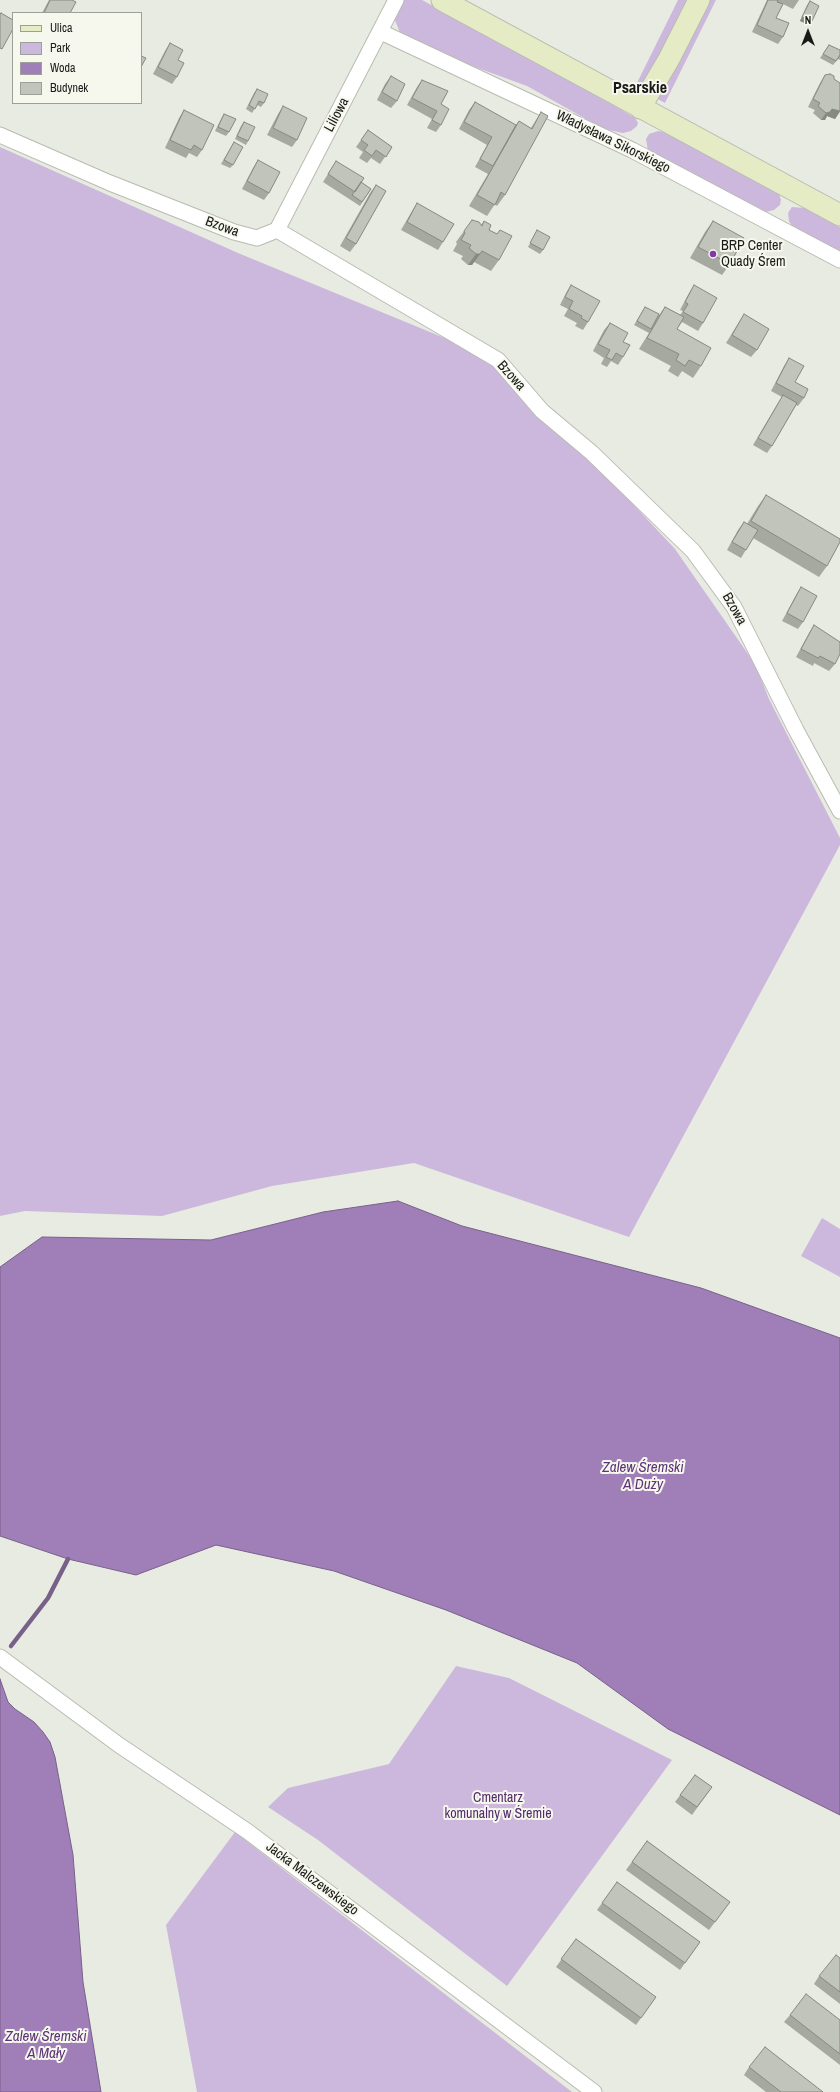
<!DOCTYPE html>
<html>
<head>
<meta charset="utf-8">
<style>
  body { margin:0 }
  #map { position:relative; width:840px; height:2092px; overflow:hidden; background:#e8ebe1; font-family:"Archivo Narrow",sans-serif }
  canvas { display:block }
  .legend { position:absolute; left:12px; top:12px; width:130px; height:92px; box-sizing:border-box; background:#f6f8ee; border:1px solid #9e9f98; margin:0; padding:5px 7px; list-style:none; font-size:12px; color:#191a17 }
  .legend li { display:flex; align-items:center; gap:8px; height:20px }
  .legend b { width:20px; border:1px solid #9e9f98 }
  .north { position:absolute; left:788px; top:12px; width:40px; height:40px; -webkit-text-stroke:3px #f6f8ee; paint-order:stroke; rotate:0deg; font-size:11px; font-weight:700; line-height:16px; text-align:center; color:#191a17 }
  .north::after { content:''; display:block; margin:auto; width:14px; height:18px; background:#191a17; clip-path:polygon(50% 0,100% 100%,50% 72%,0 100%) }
</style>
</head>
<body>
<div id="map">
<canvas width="840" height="2092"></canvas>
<ul class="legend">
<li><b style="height:5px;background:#e4ebc5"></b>Ulica</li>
<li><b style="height:11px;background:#cdb8dd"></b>Park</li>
<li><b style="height:11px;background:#a07fb8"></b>Woda</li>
<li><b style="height:11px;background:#c1c4ba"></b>Budynek</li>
</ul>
<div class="north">N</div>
</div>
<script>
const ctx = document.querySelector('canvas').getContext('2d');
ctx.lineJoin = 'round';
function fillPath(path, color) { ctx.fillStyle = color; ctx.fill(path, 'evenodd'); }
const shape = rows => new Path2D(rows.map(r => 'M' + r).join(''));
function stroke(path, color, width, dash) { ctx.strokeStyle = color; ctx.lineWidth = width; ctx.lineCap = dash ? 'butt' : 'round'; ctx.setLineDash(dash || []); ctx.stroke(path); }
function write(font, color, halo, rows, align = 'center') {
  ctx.font = font + ' "Archivo Narrow",sans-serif'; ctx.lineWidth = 4; ctx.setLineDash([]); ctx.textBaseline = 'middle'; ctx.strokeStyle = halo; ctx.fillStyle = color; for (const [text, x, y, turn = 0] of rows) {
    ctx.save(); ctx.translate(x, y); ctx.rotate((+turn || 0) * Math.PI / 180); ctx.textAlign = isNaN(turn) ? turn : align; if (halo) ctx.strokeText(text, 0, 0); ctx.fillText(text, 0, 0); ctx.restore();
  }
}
fillPath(shape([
  [404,0,422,0,448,14,593,93,635,118,638,123,637,126,631,131,623,133,604,129,527,86,453,59,407,37,400,33,393,15],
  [678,0,716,0,665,103,635,87],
  [658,131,668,133,775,190,779,194,781,200,780,205,774,210,766,212,758,210,668,161,650,154,648,151,646,139,649,134],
  [0,147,238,253,498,360,675,549,755,664,769,699,840,838,840,845,629,1237,414,1163,272,1186,162,1216,25,1211,0,1216],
  [792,207,805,208,840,227,840,255,800,233,792,226,789,221,788,213],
  [822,1218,840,1229,840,1277,801,1256],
  [456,1666,509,1678,672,1760,507,1986,318,1840,268,1807,288,1788,389,1764],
  [235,1832,298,1881,572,2092,197,2092,166,1925]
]), '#cdb8dd');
const water = shape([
  [398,1201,462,1226,701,1288,840,1338,840,1815,668,1729,577,1663,446,1610,334,1571,216,1545,136,1575,68,1559,0,1536,0,1267,42,1237,211,1240,323,1212,398,1201],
  [0,1679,8,1702,15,1709,34,1722,43,1732,50,1742,55,1757,73,1855,83,1982,101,2092,0,2092,0,1679]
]);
fillPath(water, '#a07fb8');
stroke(water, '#786188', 1);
stroke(shape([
  [11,1646,48,1598,68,1559]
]), '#786188', 4.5);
const street = shape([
  [381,32,632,150,840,260],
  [0,135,110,183,234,232,257,238,277,230],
  [277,230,498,360,542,411,592,453,693,551,734,607,796,730,840,811],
  [277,230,396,0],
  [0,1657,119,1745,247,1831,594,2092]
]);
const secondary = shape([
  [442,0,840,215],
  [640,108,669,59,699,0]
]);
stroke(street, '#b9bbb2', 17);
stroke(secondary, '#b9bbb2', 23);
stroke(street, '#fff', 15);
stroke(secondary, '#e4ebc5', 21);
fillPath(shape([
  [49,0,72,0,70,13,42,13],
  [767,0,799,0,793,9,783,4,776,18,783,37,778,44,752,32],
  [810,1,812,21,809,25,800,21,807,5],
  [170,43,178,60,177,77,172,84,153,74,165,51],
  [829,45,840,50,840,60,838,59,833,65,820,58],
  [825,75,840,83,840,112,835,119,827,116,825,120,821,120,813,113,815,110,808,107,820,83],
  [391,76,397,101,391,108,377,100,385,84],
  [422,80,441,104,441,125,436,132,427,128,432,119,407,105,417,87],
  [257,89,264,103,261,107,257,105,252,113,246,109,254,93],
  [475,102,514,127,519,121,531,128,541,112,505,195,497,206,495,204,487,216,469,206,488,174,475,167,487,145,459,129,469,110],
  [283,106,297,140,292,147,267,135,278,114],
  [184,110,202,150,197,157,189,153,186,158,165,148,179,118],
  [224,114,229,132,226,136,215,131,222,117],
  [244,122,248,141,246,145,235,139,241,126],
  [368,130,392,147,380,164,371,158,367,163,359,158,363,152,356,147],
  [234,142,233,165,230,168,221,164],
  [258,160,269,193,264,200,242,189,253,168],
  [336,161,361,182,371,189,360,206,323,182],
  [376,185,356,244,350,252,340,246,370,193],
  [417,203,443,242,438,250,401,230,412,211],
  [484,221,489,230,497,234,500,230,499,260,491,271,474,262,472,265,468,265,461,259,463,256,453,251,457,244,456,242,464,231,481,225],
  [713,221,730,264,722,275,690,258,705,232],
  [537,230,543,250,540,254,528,247],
  [571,285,588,322,583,330,575,326,577,323,564,316,568,309,560,305,566,293],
  [694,285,703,323,698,331,682,322,677,329,701,366,693,378,682,371,678,377,668,371,671,366,639,349,649,333,634,325,645,307,659,315,665,307,680,315,683,311,680,310,689,293],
  [744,314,757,350,751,357,726,343,739,322],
  [610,323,623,342,623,357,618,365,611,361,607,367,601,364,604,358,593,351,604,330],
  [789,358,795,382,804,398,798,406,796,405,772,446,767,453,753,445,778,403,782,397,771,391,784,366],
  [766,495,827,566,819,577,753,538,741,558,727,550,738,530,744,522,747,524,758,506],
  [801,587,803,622,798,629,782,621,796,595],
  [814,625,835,664,829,671,814,663,813,666,796,657,809,633],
  [695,1775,712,1787,692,1815,675,1802],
  [647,1841,730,1902,709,1930,626,1870],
  [617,1882,700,1942,680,1970,597,1910],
  [576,1939,656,1997,636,2025,556,1967],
  [840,1958,840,2004,814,1984,819,1976],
  [790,2015,840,2020,840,2065,784,2022],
  [749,2067,823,2092,766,2092,744,2075]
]), '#a6a9a0');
fillPath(shape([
  [802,17,812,21,809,25,800,21],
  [832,109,840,111,835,119,827,116,825,120,821,120,826,113],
  [476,254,480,254,472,265,468,265]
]), '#878982');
const building = shape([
  [50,0,72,0,76,2,70,13,44,13,50,0],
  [768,0,778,0,777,2,783,4,776,18,789,23,783,37,757,25,768,0],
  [810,1,819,6,812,21,802,17,810,1],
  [1,13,13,20,13,29,2,49,0,48,0,14,1,13],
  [170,43,183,50,178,60,184,63,177,77,158,67,170,43],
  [829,45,840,50,840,55,836,61,823,54,829,45],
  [141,56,146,58,141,67,141,56],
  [830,74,834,76,834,79,840,83,840,111,832,109,830,112,826,113,818,106,820,103,813,99,825,75,830,74],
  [391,76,405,84,397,101,382,92,391,76],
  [422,80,448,91,441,104,449,109,441,125,432,120,437,111,412,98,422,80],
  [257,89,268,94,264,103,259,101,255,109,249,105,257,89],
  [475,102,516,125,493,166,480,159,492,137,464,122,475,102],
  [283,106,307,118,297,140,273,128,283,106],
  [184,110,214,125,202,150,194,145,191,150,170,140,184,110],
  [541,112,548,116,505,195,501,192,495,205,477,195,519,121,532,129,541,112],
  [224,114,236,119,229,132,218,127,224,114],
  [244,122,255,127,248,141,237,136,244,122],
  [368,130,392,147,386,157,376,150,372,156,364,150,368,145,361,140,368,130],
  [234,142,243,147,233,165,224,160,234,142],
  [258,160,280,172,269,193,247,181,258,160],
  [336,161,364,178,355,192,328,174,336,161],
  [361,182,371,189,362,202,352,195,361,182],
  [376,185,386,191,356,244,346,238,376,185],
  [417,203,454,224,443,242,407,222,417,203],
  [472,220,479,222,482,226,484,221,491,225,489,230,497,234,500,230,512,236,499,260,482,251,480,254,476,254,469,248,471,245,461,240,465,233,464,231,472,220],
  [713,221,744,238,730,264,698,247,713,221],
  [537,230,550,237,543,250,530,243,537,230],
  [571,285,600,301,588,322,581,318,582,316,569,309,573,301,565,297,571,285],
  [694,285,717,298,703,323,683,312,688,304,685,302,694,285],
  [645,307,659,314,651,329,637,321,645,307],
  [665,307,684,317,677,329,711,348,701,366,689,360,685,366,676,360,679,354,647,338,665,307],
  [744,314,769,329,757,350,732,335,744,314],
  [610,323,628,333,623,342,630,345,623,357,616,353,612,360,606,357,610,350,598,344,610,323],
  [789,358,804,366,795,382,808,389,804,398,776,383,789,358],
  [783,395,797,403,772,446,758,438,783,395],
  [766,495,840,539,840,542,827,566,751,521,766,495],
  [744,522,758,530,746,550,732,542,744,522],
  [801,587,817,596,803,622,787,613,801,587],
  [814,625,840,642,840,654,835,664,820,656,818,658,801,649,814,625],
  [695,1775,712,1787,697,1807,680,1795,695,1775],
  [647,1841,730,1902,715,1922,632,1862,647,1841],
  [617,1882,700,1942,685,1963,602,1903,617,1882],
  [576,1939,656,1997,641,2018,561,1959,576,1939],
  [836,1955,840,1958,840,1992,819,1976,836,1955],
  [806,1994,840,2020,840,2054,790,2015,806,1994],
  [765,2047,823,2092,781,2092,749,2067,765,2047]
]);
fillPath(building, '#c1c4ba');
stroke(building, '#878982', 1);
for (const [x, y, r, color] of [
  [713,254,4,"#8038aa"]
]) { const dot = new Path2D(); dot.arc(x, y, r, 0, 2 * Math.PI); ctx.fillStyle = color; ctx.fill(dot); stroke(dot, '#f6f8ee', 1.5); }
write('14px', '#191a17', '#f6f8ee', [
  ["Liliowa",337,115,-62],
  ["Władysława Sikorskiego",613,142,26],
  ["Bzowa",222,227,20],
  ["Bzowa",511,376,48],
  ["Bzowa",734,609,60],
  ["Jacka Malczewskiego",312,1879,37]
]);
write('14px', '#191a17', '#f6f8ee', [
  ["BRP Center",721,246],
  ["Quady Śrem",721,262]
], 'left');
write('14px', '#53286d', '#f6f8ee', [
  ["Cmentarz",498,1798],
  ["komunalny w Śremie",498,1814]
]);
write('italic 15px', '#5d3278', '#f6f8ee', [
  ["Zalew Śremski",643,1468],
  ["A Duży",643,1485],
  ["Zalew Śremski",46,2037],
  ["A Mały",46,2054]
]);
write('bold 16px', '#191a17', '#f6f8ee', [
  ["Psarskie",640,89]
]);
</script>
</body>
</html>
